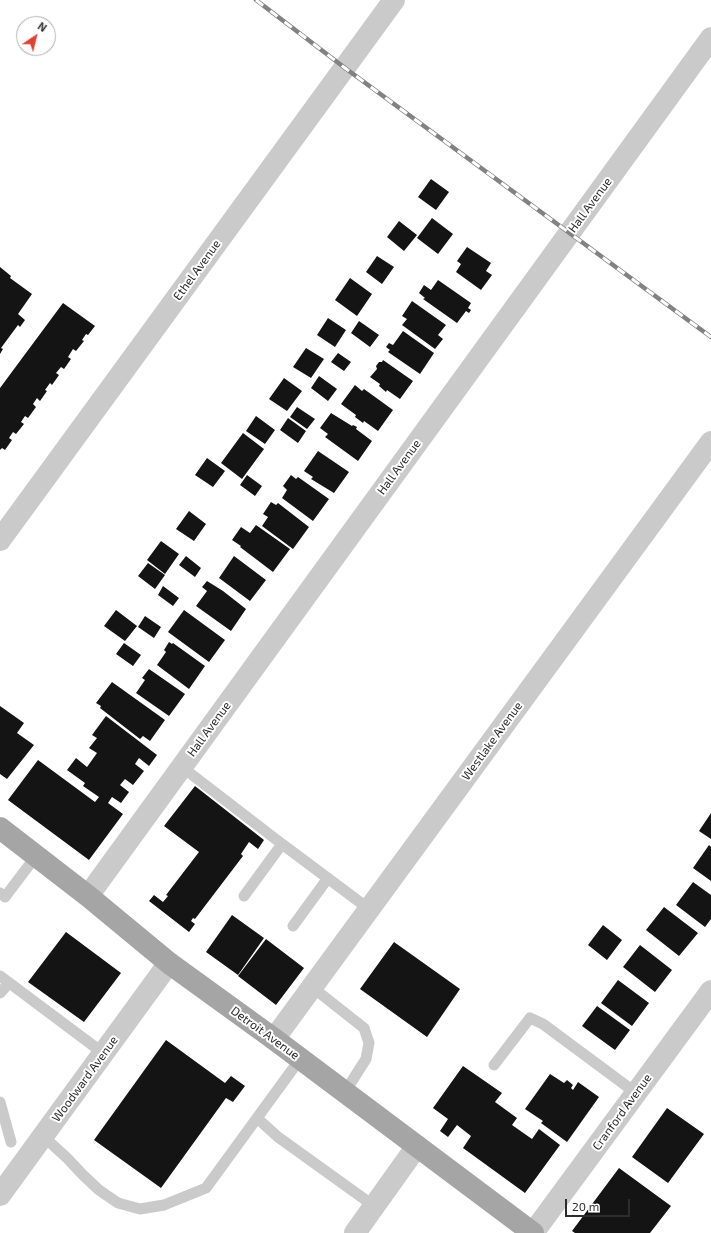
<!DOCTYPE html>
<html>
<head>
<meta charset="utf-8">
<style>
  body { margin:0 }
  #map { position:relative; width:711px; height:1233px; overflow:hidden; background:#fff; font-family:"Exo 2",sans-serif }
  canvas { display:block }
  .north { position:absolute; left:16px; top:16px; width:40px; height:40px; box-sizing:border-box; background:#fff; border:1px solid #ababab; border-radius:50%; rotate:35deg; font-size:11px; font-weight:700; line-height:16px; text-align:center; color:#2d2d2d }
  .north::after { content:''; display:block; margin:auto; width:14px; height:18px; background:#e04132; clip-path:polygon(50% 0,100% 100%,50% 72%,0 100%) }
  .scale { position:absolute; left:565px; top:1199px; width:65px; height:18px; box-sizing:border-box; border:2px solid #2d2d2d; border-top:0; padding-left:5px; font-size:12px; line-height:14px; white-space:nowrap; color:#2d2d2d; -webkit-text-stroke:3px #fff; paint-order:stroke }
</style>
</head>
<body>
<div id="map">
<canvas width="711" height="1233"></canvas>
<div class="north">N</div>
<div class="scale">20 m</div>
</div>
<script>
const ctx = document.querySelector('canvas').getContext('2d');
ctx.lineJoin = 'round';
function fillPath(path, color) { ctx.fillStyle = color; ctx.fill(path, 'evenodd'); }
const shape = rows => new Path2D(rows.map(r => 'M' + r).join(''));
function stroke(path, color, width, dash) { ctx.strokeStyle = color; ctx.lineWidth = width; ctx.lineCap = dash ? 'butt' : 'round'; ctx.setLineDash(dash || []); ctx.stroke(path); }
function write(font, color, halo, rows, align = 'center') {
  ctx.font = font + ' "Exo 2",sans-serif'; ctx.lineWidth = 4; ctx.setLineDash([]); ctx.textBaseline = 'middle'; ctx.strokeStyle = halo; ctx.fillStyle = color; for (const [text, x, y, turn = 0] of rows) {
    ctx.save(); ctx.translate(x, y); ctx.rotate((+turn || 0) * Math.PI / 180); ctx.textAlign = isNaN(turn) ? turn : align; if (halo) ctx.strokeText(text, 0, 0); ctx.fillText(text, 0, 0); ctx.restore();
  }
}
fillPath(shape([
  [431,179,449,192,436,210,418,197],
  [432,218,453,234,438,254,417,238],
  [399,221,417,235,404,251,387,237],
  [467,247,491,263,486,271,492,275,481,290,456,272,461,264,457,261],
  [377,256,394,267,382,284,366,272],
  [0,267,11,276,10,278,32,294,18,314,25,320,20,327,18,325,1,348,3,349,0,354],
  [350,278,372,294,357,316,335,300],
  [438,280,471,303,468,308,471,310,469,313,466,311,457,323,423,299,425,298,419,293,424,285,431,290],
  [412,301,446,325,438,335,443,339,435,349,402,325,407,319,402,316],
  [63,303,95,326,88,335,86,334,82,340,84,341,76,351,73,349,68,357,71,359,64,369,61,367,56,373,59,375,52,385,50,383,45,390,47,391,40,401,37,398,33,404,36,407,28,418,25,416,21,422,24,424,16,434,13,432,9,438,12,440,5,450,2,448,0,450,0,388],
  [328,318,346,330,335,347,317,335],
  [359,321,379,335,370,347,351,333],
  [403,331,434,353,420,374,388,352,390,350,386,347,389,343,393,345],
  [306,348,324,359,311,378,293,367],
  [338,353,351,362,344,371,331,362],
  [383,360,413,381,400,399,387,390,386,392,379,386,380,384,370,377,377,369,376,366,379,362,382,362],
  [319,376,337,389,328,401,311,388],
  [284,378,302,391,287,411,269,399],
  [355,385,362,391,364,389,393,410,378,431,364,421,363,423,355,417,356,415,341,404],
  [297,407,315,419,307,429,290,417],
  [331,413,352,426,353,425,357,427,356,429,372,441,358,461,325,437,328,434,320,428],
  [256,416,275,430,265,444,246,431],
  [288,418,306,431,298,443,280,430],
  [243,433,264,449,242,479,221,463],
  [318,451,349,472,334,493,311,479,313,477,304,471],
  [207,458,225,471,213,487,195,475],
  [247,475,262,486,255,496,240,485],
  [291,475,296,479,298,477,329,499,313,521,282,498,287,490,283,486],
  [271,502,276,505,278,503,309,527,293,549,262,526,268,517,263,514],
  [189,511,206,524,194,541,176,529],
  [256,525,290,549,273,572,240,547,241,546,232,540,241,527,250,533],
  [161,541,179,554,165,574,147,560],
  [186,556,201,568,195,577,179,565],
  [234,556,266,580,250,601,219,578],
  [148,563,165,575,155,589,138,576],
  [207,581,223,591,246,609,231,631,196,606,207,591,202,587],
  [163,586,179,598,173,606,158,595],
  [116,610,137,626,125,641,104,626],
  [184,610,225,640,209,662,168,632],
  [145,616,161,627,154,638,138,627],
  [169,642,172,644,173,643,205,666,189,689,157,665,166,652,164,650],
  [124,643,141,655,133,666,116,654],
  [149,669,185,694,169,716,136,693,145,680,142,678],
  [112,682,165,720,150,741,143,736,140,739,100,708,101,706,96,703],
  [0,706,24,723,17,733,34,745,7,779,0,774],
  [106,716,157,755,149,766,139,758,135,764,144,771,133,785,125,779,120,785,129,792,121,803,112,797,108,803,123,814,89,860,8,800,38,760,95,802,99,797,83,786,85,783,67,770,76,758,87,767,97,753,89,748,97,738,92,735],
  [195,786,264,840,258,849,249,842,241,854,243,856,195,919,193,918,191,921,195,924,189,932,149,901,154,895,163,902,168,896,166,895,199,852,164,826],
  [711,813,711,839,699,831],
  [709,845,711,847,711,881,693,868],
  [693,882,711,895,711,919,705,927,676,905],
  [664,907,698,933,679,956,646,930],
  [232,915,264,938,238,975,206,952],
  [603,925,622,940,607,960,588,945],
  [66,932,121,973,84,1022,28,982],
  [266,939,304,968,276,1005,238,976],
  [394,942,460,989,427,1037,360,989],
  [640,945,672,970,655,992,623,967],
  [618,980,649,1003,632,1026,601,1003],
  [597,1006,630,1030,615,1050,582,1026],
  [166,1040,225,1083,231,1076,245,1086,233,1102,226,1098,161,1188,94,1140],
  [463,1066,502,1093,495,1102,517,1118,512,1125,532,1139,539,1129,560,1145,525,1193,463,1148,471,1136,457,1125,448,1137,440,1131,448,1119,433,1108],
  [550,1074,564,1083,567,1080,573,1085,571,1088,573,1090,578,1082,599,1097,567,1142,541,1123,543,1121,525,1109],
  [667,1108,704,1134,668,1183,632,1157],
  [619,1168,671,1206,650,1233,575,1233,572,1231]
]), '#141414');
stroke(shape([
  [182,767,282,844],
  [0,893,5,897,36,856],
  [244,896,282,844,369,909],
  [293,926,328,878],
  [0,976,103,1053],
  [312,987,364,1028,369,1043,366,1059,345,1092],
  [0,993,9,983],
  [300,1059,257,1118,278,1137,374,1206],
  [494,1065,530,1018,543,1024,636,1093],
  [0,1102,11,1142],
  [43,1136,67,1158,83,1175,99,1190,118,1203,140,1209,164,1205,206,1188,257,1118]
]), '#cacaca', 11);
stroke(shape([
  [0,540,394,0],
  [88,896,711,38],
  [274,1039,711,442],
  [0,1195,169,963],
  [355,1233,417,1146],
  [533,1233,711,991]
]), '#cacaca', 22);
stroke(shape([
  [0,828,88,896,169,963,274,1039,533,1233]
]), '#a5a5a5', 22);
const rail = shape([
  [256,0,345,68,711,337]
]);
stroke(rail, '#828282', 4.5);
stroke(rail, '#fff', 3, [9]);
write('12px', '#2d2d2d', '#fff', [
  ["Hall Avenue",590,205,-54],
  ["Ethel Avenue",197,270,-54],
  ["Hall Avenue",399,467,-54],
  ["Hall Avenue",209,729,-54],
  ["Westlake Avenue",492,741,-54],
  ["Detroit Avenue",265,1033,36],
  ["Woodward Avenue",85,1079,-54],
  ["Cranford Avenue",622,1112,-54]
]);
</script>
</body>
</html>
